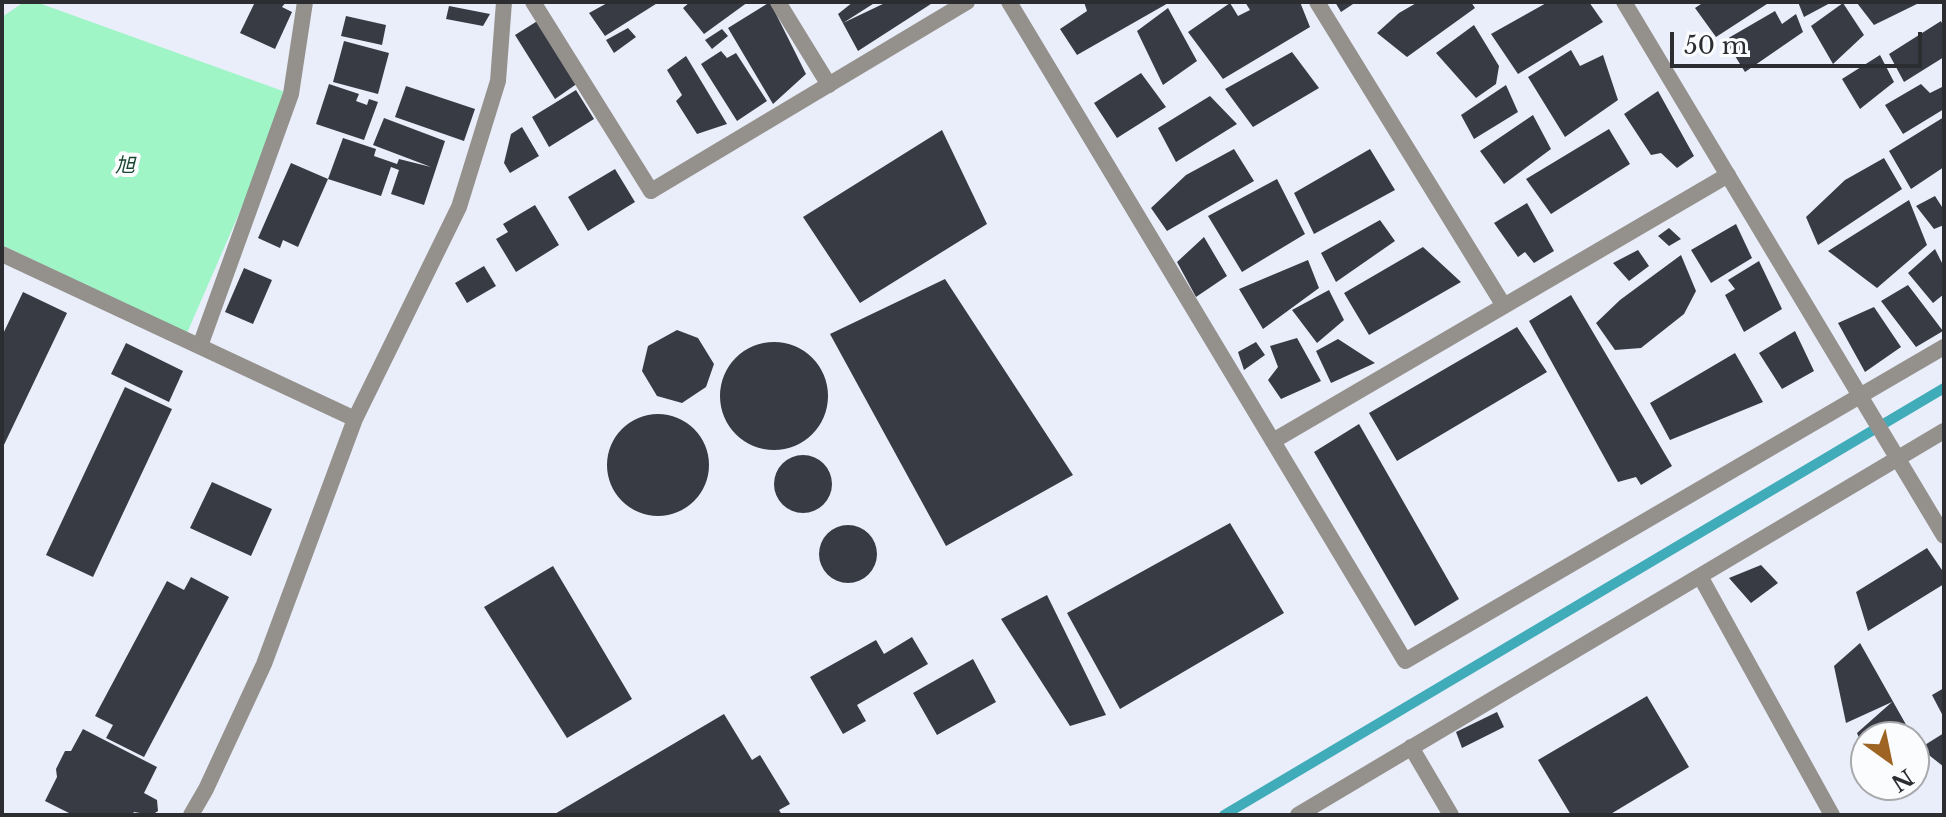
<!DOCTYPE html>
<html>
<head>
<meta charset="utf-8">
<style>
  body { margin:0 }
  #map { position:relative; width:1946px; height:817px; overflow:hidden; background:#eaeefa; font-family:"Libre Baskerville",serif }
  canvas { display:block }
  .frame { position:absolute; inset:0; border:4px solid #2c2d31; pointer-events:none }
  .north { position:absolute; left:1850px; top:721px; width:80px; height:80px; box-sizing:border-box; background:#fbfcfe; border:2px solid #a8a9ac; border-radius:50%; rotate:147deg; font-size:22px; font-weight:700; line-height:32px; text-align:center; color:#2c2d31 }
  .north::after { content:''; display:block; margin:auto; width:28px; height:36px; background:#9e6423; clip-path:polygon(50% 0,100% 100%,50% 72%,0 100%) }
  .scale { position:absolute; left:1670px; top:32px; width:252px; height:36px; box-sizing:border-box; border:4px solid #2c2d31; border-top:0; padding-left:10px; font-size:24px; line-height:28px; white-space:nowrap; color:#2c2d31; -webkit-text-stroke:6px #fbfcfe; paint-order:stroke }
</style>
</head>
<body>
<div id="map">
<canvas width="1946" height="817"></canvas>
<div class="frame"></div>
<div class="north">N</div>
<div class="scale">50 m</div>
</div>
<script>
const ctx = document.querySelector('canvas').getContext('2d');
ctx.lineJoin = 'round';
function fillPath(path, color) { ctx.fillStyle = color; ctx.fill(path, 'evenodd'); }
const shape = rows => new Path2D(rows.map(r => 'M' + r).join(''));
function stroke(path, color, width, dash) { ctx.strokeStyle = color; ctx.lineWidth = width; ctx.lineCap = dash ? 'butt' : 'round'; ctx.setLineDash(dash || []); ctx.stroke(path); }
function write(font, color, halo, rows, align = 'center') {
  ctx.font = font + ' "Libre Baskerville","Noto Sans JP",serif'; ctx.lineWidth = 8; ctx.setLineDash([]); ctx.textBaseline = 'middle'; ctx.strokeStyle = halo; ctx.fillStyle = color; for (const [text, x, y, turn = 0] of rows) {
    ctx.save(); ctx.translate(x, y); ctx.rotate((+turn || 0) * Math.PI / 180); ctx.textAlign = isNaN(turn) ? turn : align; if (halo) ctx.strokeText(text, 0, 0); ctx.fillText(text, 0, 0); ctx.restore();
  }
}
fillPath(shape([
  [24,2,36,2,291,94,187,333,2,245,2,17]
]), '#9ff5c6');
stroke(shape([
  [1224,815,1944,388]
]), '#40acb9', 10);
fillPath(shape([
  [255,2,286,2,282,7,292,12,275,49,240,33],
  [609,2,659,2,605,36,589,13],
  [690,2,748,2,704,34,683,8],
  [770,2,806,74,773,104,728,28],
  [853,2,876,2,843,23,887,2,934,2,858,51,838,14],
  [1084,2,1170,2,1077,55,1060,29,1087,11],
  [1245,2,1300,2,1310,27,1223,79,1188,32,1230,3,1238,16,1250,10],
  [1335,2,1356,2,1341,12],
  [1418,2,1471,2,1475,8,1407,57,1377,33,1399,13],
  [1548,2,1589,2,1603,22,1518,74,1491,34],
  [1704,2,1770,2,1716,37,1695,8],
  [1798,2,1832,2,1804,17],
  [1859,2,1921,2,1874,25,1857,3],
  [1843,3,1864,35,1833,64,1811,26],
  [449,6,490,14,483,26,446,19],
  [1168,8,1197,61,1163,85,1137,31],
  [1775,11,1782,24,1796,14,1803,32,1745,72,1725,40],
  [346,16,386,25,382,45,341,36],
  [539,20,578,83,555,99,515,35],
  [1941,21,1944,28,1944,57,1904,82,1889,54],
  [1474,25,1499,66,1496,84,1476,98,1436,53],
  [628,28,636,37,614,53,606,40],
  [722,29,728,36,712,49,705,40],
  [344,41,389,53,378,94,333,82],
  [1571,50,1580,66,1603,55,1618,100,1565,137,1528,77],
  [721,51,727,58,736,53,767,101,737,121,701,64],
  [1292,52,1319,88,1253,127,1225,89],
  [1880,55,1894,82,1860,109,1842,79],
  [686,56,727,124,697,134,676,101,682,95,667,70],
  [1141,73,1166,107,1117,138,1094,103],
  [329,84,359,94,356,101,367,105,369,99,378,102,364,140,316,124],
  [1921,84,1930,93,1944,86,1944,109,1903,134,1885,105],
  [1506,85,1518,112,1474,139,1461,115],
  [406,86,475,109,464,141,395,117],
  [576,90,594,119,549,147,532,117],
  [1658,91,1694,156,1677,168,1661,153,1651,155,1624,114],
  [1210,96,1237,124,1176,162,1158,128],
  [1533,115,1551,149,1504,184,1480,151],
  [1944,117,1944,167,1911,189,1889,151],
  [384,118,445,141,424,205,391,194,399,170,391,167,381,196,328,179,343,138,376,149,374,156,397,164,399,159,431,167,373,145],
  [522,127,539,156,510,173,504,163,511,134],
  [1609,129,1630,164,1551,214,1526,179],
  [942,130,987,224,860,303,803,217],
  [1234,149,1254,181,1167,231,1151,208,1186,175],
  [1370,149,1395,190,1314,234,1294,193],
  [1884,158,1902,189,1818,245,1806,217,1845,180],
  [291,163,328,179,298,247,283,240,280,248,258,238],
  [615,169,635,202,588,231,568,197],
  [1277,179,1305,234,1242,272,1208,216],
  [1935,196,1944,210,1944,225,1934,229,1916,206],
  [1909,200,1927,245,1877,288,1828,251],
  [1527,203,1554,251,1534,263,1525,252,1518,257,1494,223],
  [535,205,559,245,516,272,496,239,508,232,503,224],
  [1380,220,1395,241,1336,282,1321,253],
  [1736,224,1752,258,1711,283,1691,250],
  [1669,228,1681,239,1669,246,1658,236],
  [1204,237,1227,276,1196,297,1177,262],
  [1423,247,1461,282,1369,335,1344,293],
  [1935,249,1944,267,1944,294,1933,303,1908,273],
  [1638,250,1649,266,1629,281,1613,263],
  [1681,255,1696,291,1684,314,1641,348,1615,350,1596,323,1620,300],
  [1308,260,1319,288,1263,329,1239,289],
  [1759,261,1782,309,1744,332,1725,295,1735,289,1728,280],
  [484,266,496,286,467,303,455,283],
  [244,268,272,280,253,324,225,312],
  [945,279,1073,475,946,546,830,334],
  [1908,285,1943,331,1916,347,1881,301],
  [1329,290,1344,320,1317,343,1292,310],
  [23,292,67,313,2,449,2,336],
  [1571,295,1672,466,1641,485,1636,477,1618,482,1529,321],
  [1874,307,1901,347,1865,372,1838,323],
  [1517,327,1547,372,1397,461,1369,413],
  [677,330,698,338,714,364,706,387,682,403,657,396,642,371,648,346],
  [1795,331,1814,371,1782,389,1759,353],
  [1297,338,1321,381,1281,399,1268,380,1278,367,1270,346],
  [1338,339,1375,363,1331,383,1316,351],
  [1256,342,1265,355,1244,370,1238,352],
  '720 396a54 54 0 1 1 108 0a54 54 0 1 1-108 0Z',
  [126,343,183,371,169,402,111,374],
  [1735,353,1763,402,1670,440,1650,403],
  [125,387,172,409,93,577,46,555],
  '607 465a51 51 0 1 1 102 0a51 51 0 1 1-102 0Z',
  [1359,424,1459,599,1415,626,1314,452],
  '774 484a29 29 0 1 1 58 0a29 29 0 1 1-58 0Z',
  [212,482,272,509,251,556,190,528],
  [1230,523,1284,613,1120,709,1067,613],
  '819 554a29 29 0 1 1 58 0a29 29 0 1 1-58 0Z',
  [1927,548,1944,573,1944,584,1868,631,1856,592],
  [1761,565,1778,583,1751,603,1729,578],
  [553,566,632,699,567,738,484,607],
  [191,577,229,597,144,757,106,738,113,725,95,716,167,581,184,590],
  [1047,595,1106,715,1070,726,1001,619],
  [912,637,928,664,857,705,866,721,843,734,810,677,876,640,884,654],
  [1860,643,1913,737,1866,737,1866,755,1857,733,1892,702,1846,723,1834,666],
  [973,659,996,702,937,735,913,693],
  [1944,688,1944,718,1932,695],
  [1647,696,1689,767,1609,815,1571,815,1538,760],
  [1497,712,1504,727,1462,748,1456,732],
  [724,714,752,760,760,755,790,804,779,810,782,815,553,815],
  [83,729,157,767,144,793,157,800,158,811,152,815,134,812,132,815,73,815,45,801,57,777,56,769,65,751,71,751],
  [1944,733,1944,767,1920,748]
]), '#383b44');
stroke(shape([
  [533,2,651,191],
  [778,2,829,85],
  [1317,2,1504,306],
  [200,346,291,94,305,2],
  [1273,441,1728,175]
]), '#94918d', 16);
stroke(shape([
  [1009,2,1405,661,1944,347],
  [1624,2,1944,536],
  [651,191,967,2],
  [2,254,355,419],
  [1700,576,1832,815],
  [1411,747,1451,815],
  [191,815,206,789,264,664,355,419,459,207,498,81,504,2],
  [1298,815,1944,431]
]), '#94918d', 16);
write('italic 20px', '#1b4731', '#fbfcfe', [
  ["旭",125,166]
]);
</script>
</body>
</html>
